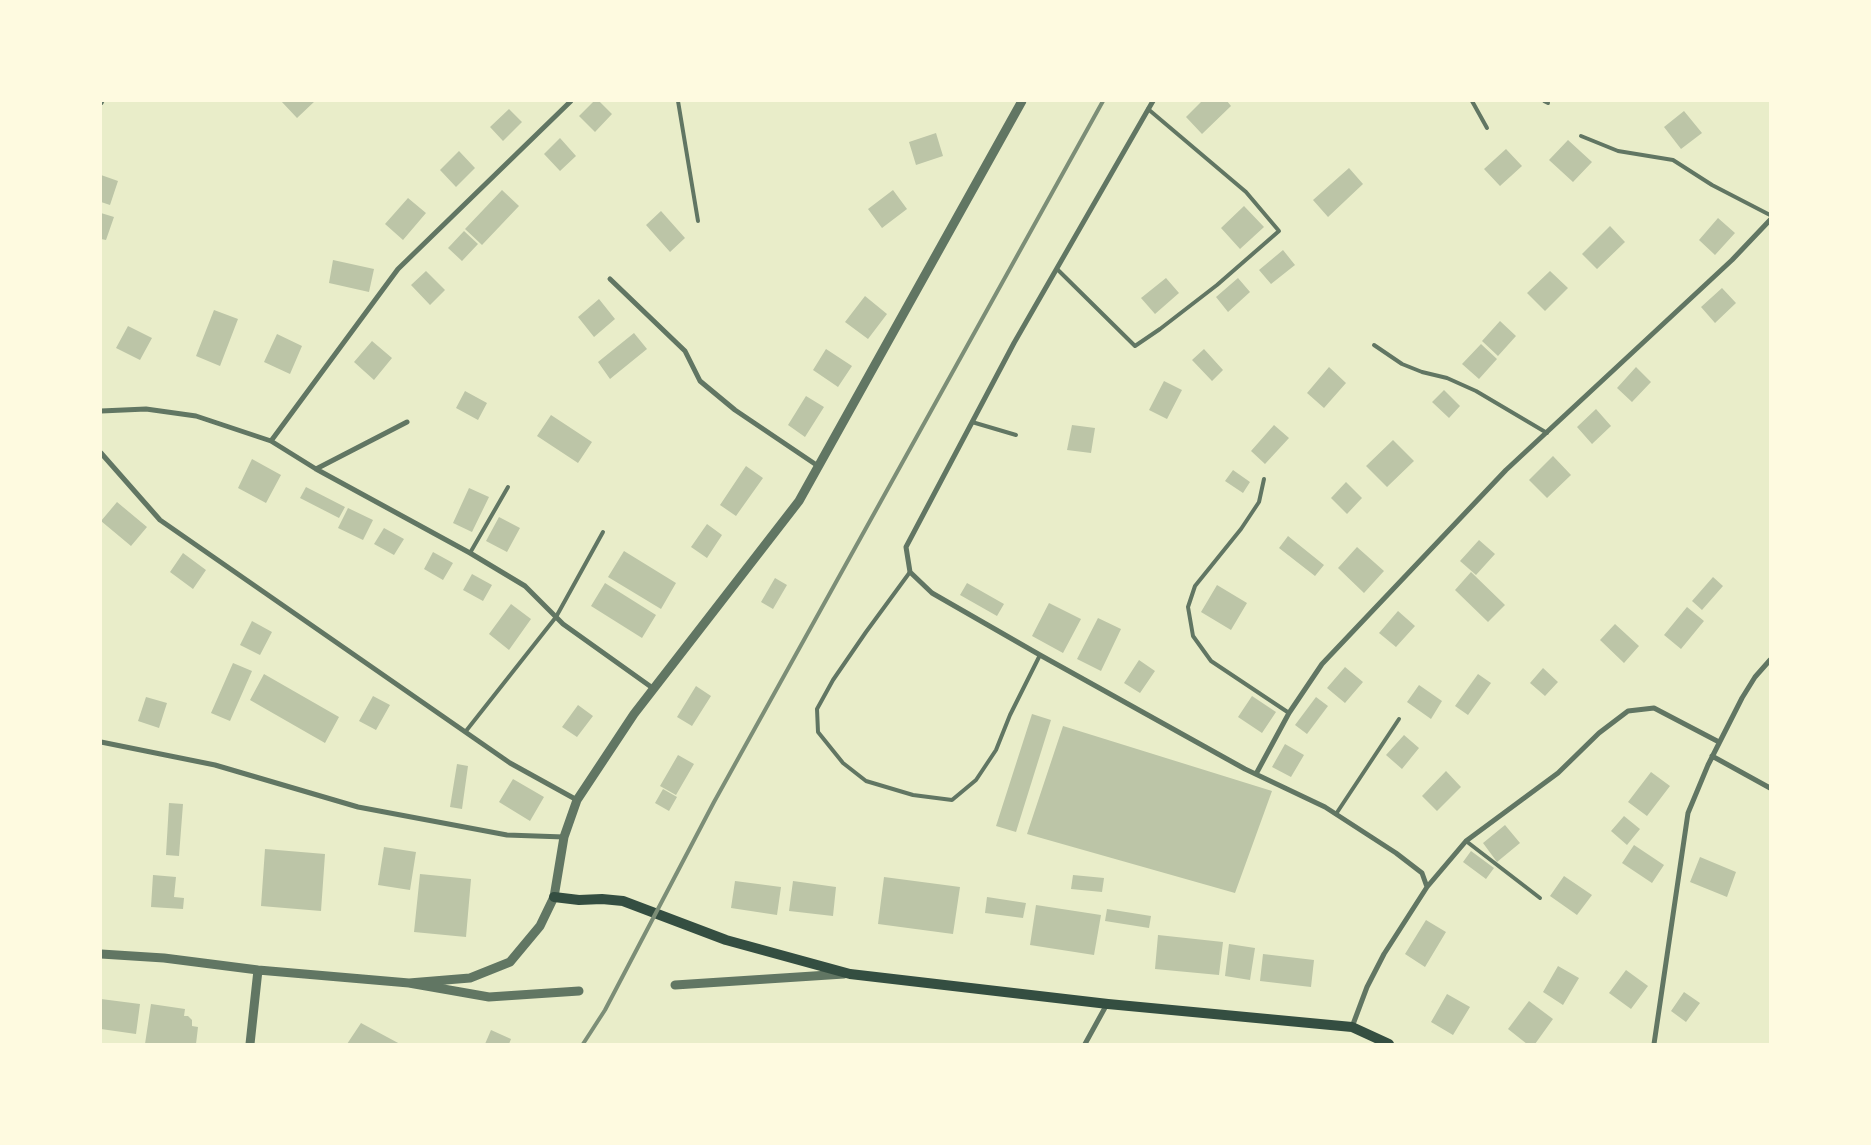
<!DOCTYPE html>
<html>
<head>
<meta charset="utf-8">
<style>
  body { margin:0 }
  #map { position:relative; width:1871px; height:1145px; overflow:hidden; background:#e9edc9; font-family:Inter,sans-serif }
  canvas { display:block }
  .frame { position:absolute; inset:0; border:102px solid #fefae0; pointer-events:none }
</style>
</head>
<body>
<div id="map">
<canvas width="1871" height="1145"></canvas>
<div class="frame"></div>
</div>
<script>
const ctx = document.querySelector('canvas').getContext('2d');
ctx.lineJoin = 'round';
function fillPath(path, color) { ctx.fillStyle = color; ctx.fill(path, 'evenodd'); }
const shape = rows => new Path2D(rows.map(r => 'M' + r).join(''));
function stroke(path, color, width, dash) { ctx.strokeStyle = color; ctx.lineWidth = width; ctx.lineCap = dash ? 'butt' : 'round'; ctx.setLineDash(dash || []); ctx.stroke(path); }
fillPath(shape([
  [281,101,315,101,297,118],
  [594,101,599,101,612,114,595,132,579,116],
  [1202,101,1227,101,1231,106,1202,134,1186,117],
  [509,109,522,122,503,141,490,127],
  [1684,111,1702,133,1681,149,1664,127],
  [936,133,943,156,916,165,909,142],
  [560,138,576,156,560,171,544,154],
  [1568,140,1592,162,1573,182,1549,160],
  [1506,149,1522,166,1500,186,1484,169],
  [459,151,475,168,456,187,440,170],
  [1349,168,1363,184,1328,217,1313,200],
  [101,175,118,181,110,205,101,202],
  [502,190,519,206,482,245,465,229],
  [893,190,907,209,882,228,868,209],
  [408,198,426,213,403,240,385,224],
  [1244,206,1264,227,1240,249,1221,228],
  [661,211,685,238,670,252,646,225],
  [101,213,114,217,106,240,101,239],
  [1718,218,1735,233,1715,255,1699,240],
  [1610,226,1625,242,1597,269,1582,254],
  [464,231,478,244,462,261,448,248],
  [1283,250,1295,265,1271,284,1259,270],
  [333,260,374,269,369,292,329,283],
  [426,271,445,290,430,305,411,285],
  [1550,271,1568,288,1545,311,1527,293],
  [1166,278,1179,293,1155,314,1141,298],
  [1238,278,1250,292,1228,312,1216,297],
  [1722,288,1736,303,1715,323,1701,307],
  [865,296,887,314,868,339,845,322],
  [599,299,615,319,594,337,578,317],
  [214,310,238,319,220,366,196,356],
  [1500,321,1516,336,1498,356,1482,341],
  [128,326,152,338,140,360,116,348],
  [634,333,647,349,610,379,598,362],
  [277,334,302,346,290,374,264,362],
  [372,341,392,358,374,380,354,362],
  [1481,344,1497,359,1479,379,1462,364],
  [826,349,852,366,838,387,813,370],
  [1204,349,1223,370,1212,381,1192,360],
  [1329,367,1346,383,1324,408,1307,393],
  [1636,367,1651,382,1632,402,1617,388],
  [1164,381,1182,390,1167,419,1149,410],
  [1444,390,1460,406,1449,418,1432,402],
  [465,391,487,403,478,420,456,408],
  [806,396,824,407,805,437,788,425],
  [1596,409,1611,426,1592,444,1577,427],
  [551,415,592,442,578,463,537,436],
  [1072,425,1095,428,1091,453,1067,450],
  [1274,425,1289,438,1265,464,1251,451],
  [1393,440,1414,461,1387,487,1366,466],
  [1553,456,1571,475,1547,498,1529,480],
  [252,459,281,475,266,503,238,488],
  [746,466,763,478,736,516,720,505],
  [1233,470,1250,482,1243,493,1225,481],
  [1346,482,1362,498,1347,514,1331,498],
  [306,487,345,507,339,518,300,498],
  [469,488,489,497,472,532,453,523],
  [117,502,147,527,131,546,101,521],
  [348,508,373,520,363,540,338,528],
  [499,517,520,528,507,552,486,541],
  [707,524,722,535,707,558,691,547],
  [384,528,404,539,394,555,374,544],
  [1288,536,1324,565,1315,576,1279,548],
  [1479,540,1495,554,1476,575,1460,561],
  [1357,547,1384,571,1364,593,1338,568],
  [624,551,676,583,661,609,608,577],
  [433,552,453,563,443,580,424,569],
  [183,553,206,570,193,589,170,572],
  [1471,572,1505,605,1488,622,1455,590],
  [472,574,492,585,483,601,463,590],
  [1713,577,1723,586,1702,610,1692,601],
  [775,578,787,585,773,609,761,602],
  [605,583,656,615,642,638,591,606],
  [967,583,1004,604,997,616,960,595],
  [1217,585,1247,603,1231,630,1201,612],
  [1049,603,1081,619,1063,653,1032,636],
  [511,604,531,619,509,650,489,634],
  [1687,607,1704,621,1681,649,1664,635],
  [1398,611,1415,626,1396,647,1379,633],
  [1098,618,1121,629,1101,671,1077,659],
  [252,621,272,632,260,655,240,645],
  [1615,624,1639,646,1624,663,1600,640],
  [1139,660,1155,671,1140,693,1124,683],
  [233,663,252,671,230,721,211,713],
  [1345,667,1363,682,1345,703,1327,688],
  [1543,668,1558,682,1545,696,1530,683],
  [264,674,339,717,325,743,250,700],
  [1478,674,1491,683,1468,715,1455,706],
  [1419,685,1442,701,1431,719,1407,702],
  [696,686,711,696,692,726,677,717],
  [373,696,390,705,376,730,359,721],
  [1252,696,1276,712,1262,733,1238,717],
  [146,697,167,703,159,728,138,721],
  [1316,697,1328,706,1307,734,1295,725],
  [578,705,593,716,577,737,562,727],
  [1032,714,1051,720,1016,832,996,826],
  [1063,726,1272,791,1235,893,1027,834],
  [1404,735,1419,748,1402,769,1386,755],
  [1285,744,1304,755,1291,777,1272,767],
  [678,755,694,764,676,795,660,786],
  [457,764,468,766,462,809,450,807],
  [1446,771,1461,787,1437,811,1422,796],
  [1651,772,1670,786,1647,816,1628,802],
  [513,779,544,797,530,821,499,802],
  [663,789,677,797,669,811,655,803],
  [169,803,183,804,179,856,166,855],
  [1624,816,1640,829,1627,845,1611,831],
  [1505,825,1520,843,1497,862,1483,843],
  [1634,845,1664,865,1652,883,1622,863],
  [384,847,416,852,410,890,378,885],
  [265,849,325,854,321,911,261,906],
  [1471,851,1494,868,1486,879,1463,862],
  [1700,857,1736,872,1727,897,1690,882],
  [420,874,471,879,466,937,414,932],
  [153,875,176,877,174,897,184,898,183,909,151,907],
  [1073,875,1104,878,1102,892,1071,889],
  [1564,876,1592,895,1577,915,1550,896],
  [884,877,960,887,953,934,878,924],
  [735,881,781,887,777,915,731,908],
  [793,881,836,887,833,916,789,911],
  [987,897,1026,903,1023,918,985,913],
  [1036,905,1101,915,1094,955,1030,945],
  [1107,909,1151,916,1149,928,1105,921],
  [1426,920,1446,932,1425,967,1405,954],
  [1158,935,1223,942,1219,975,1155,969],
  [1229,944,1255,948,1250,980,1225,976],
  [1263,954,1314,960,1311,987,1260,981],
  [1558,966,1579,978,1563,1005,1543,992],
  [1626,970,1648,986,1631,1009,1609,993],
  [1684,992,1700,1003,1686,1022,1671,1011],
  [1447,994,1470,1007,1453,1035,1431,1022],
  [101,999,140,1004,136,1034,101,1029],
  [1529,1001,1553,1019,1535,1044,1527,1044,1508,1029],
  [151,1004,185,1009,184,1016,188,1016,192,1020,192,1026,198,1027,196,1044,145,1044],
  [361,1023,400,1044,347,1044],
  [491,1030,511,1039,509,1044,485,1044]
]), '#bcc5a7');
stroke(shape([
  [678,101,698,221],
  [1472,101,1487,128],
  [1544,101,1548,103],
  [1581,136,1618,151,1673,160,1712,185,1770,215],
  [1057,269,1135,346,1160,329,1217,285,1279,231,1246,192,1148,109],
  [1374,345,1402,364,1422,372,1447,378,1476,391,1547,433],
  [972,422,1016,435],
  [1264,479,1259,502,1241,529,1195,586,1188,607,1193,636,1211,661,1289,713],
  [470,553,508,487],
  [910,572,866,632,833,680,817,709,818,732,843,763,866,781,913,795,952,800,976,780,996,750,1010,715,1040,655],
  [466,731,556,617,603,532],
  [1336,814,1399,719],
  [1466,841,1540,898]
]), '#617663', 4);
stroke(shape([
  [1153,101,1014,343,906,547,910,572,932,593,1040,655,1245,769,1325,807,1396,853,1422,873,1427,887,1384,954,1367,987,1352,1027],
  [101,103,102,101],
  [610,279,685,351,700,381,735,410,818,466],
  [101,411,146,409,196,416,271,441,316,469,470,553,525,586,563,624,654,689],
  [271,441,398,269,571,101],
  [101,453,160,520,510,763,577,800],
  [316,469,407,422],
  [101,742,215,765,358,807,507,835,564,837],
  [1712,756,1770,788],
  [1256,774,1289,713,1322,664,1506,470,1732,260,1770,220],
  [1427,887,1466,841,1558,773,1599,733,1628,711,1654,708,1719,742],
  [1085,1044,1107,1004],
  [1654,1044,1688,813,1708,765,1742,698,1755,677,1770,660]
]), '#617663', 5);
stroke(shape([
  [101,954,164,958,258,970,409,983,489,997,579,991],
  [409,983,470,978,510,962,540,926,554,897,564,837,577,800,634,714,799,501,1022,101],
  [675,985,844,974],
  [250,1044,258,970]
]), '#617663', 9);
stroke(shape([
  [554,897,579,900,602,899,623,901,726,940,850,974,1108,1004,1352,1027,1389,1044]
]), '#344e41', 10);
stroke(shape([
  [583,1044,605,1010,714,802,1103,101]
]), '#7c8e77', 4);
</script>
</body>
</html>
